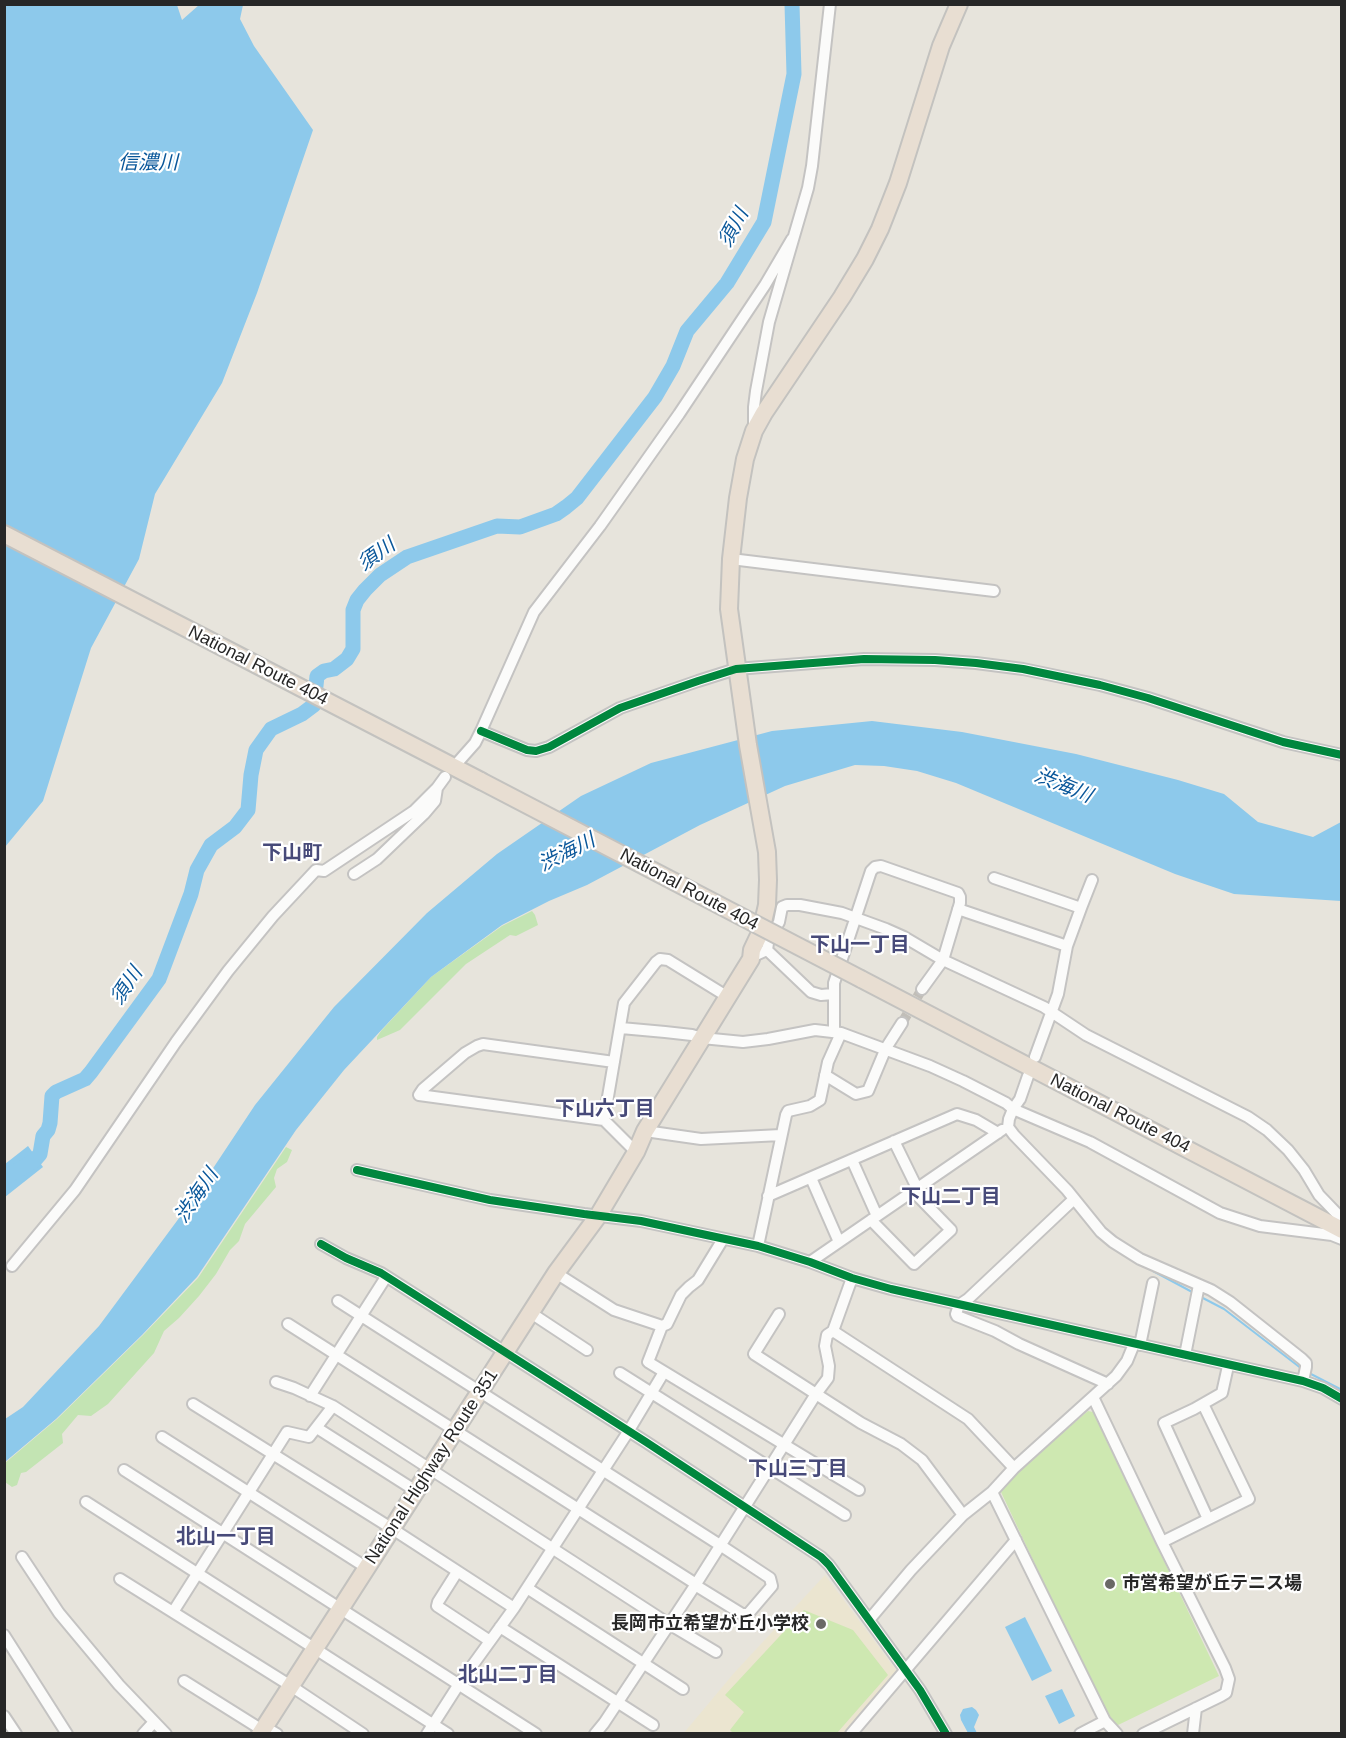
<!DOCTYPE html>
<html>
<head>
<meta charset="utf-8">
<style>
  body { margin:0 }
  #map { position:relative; width:1346px; height:1738px; overflow:hidden; background:#e7e4dc; font-family:Arial,sans-serif }
  canvas { display:block }
  .frame { position:absolute; inset:0; border:6px solid #272727; pointer-events:none }
</style>
</head>
<body>
<div id="map">
<canvas width="1346" height="1738"></canvas>
<div class="frame"></div>
</div>
<script>
const ctx = document.querySelector('canvas').getContext('2d');
ctx.lineJoin = 'round';
function fillPath(path, color) { ctx.fillStyle = color; ctx.fill(path, 'evenodd'); }
const shape = rows => new Path2D(rows.map(r => 'M' + r).join(''));
function stroke(path, color, width, dash) { ctx.strokeStyle = color; ctx.lineWidth = width; ctx.lineCap = dash ? 'butt' : 'round'; ctx.setLineDash(dash || []); ctx.stroke(path); }
function write(font, color, halo, rows, align = 'center') {
  ctx.font = font + ' Arial,"Noto Sans JP",sans-serif'; ctx.lineWidth = 4.5; ctx.setLineDash([]); ctx.textBaseline = 'middle'; ctx.strokeStyle = halo; ctx.fillStyle = color; for (const [text, x, y, turn = 0] of rows) {
    ctx.save(); ctx.translate(x, y); ctx.rotate((+turn || 0) * Math.PI / 180); ctx.textAlign = isNaN(turn) ? turn : align; if (halo) ctx.strokeText(text, 0, 0); ctx.fillText(text, 0, 0); ctx.restore();
  }
}
fillPath(shape([
  [825,1575,899,1674,847,1733,683,1734,734,1673]
]), '#ebe5d0');
fillPath(shape([
  [532,911,535,915,538,925,516,936,510,935,466,964,400,1030,377,1040,377,1037,381,1031,431,977,502,926],
  [286,1147,292,1150,287,1162,277,1169,274,1178,276,1187,245,1224,239,1241,230,1250,216,1274,199,1296,179,1318,164,1331,154,1353,108,1404,91,1416,78,1415,62,1434,63,1443,26,1472,21,1473,17,1485,12,1487,5,1482,5,1463,57,1419,143,1335,198,1278]
]), '#c3e4b3');
fillPath(shape([
  [1088,1411,1093,1412,1219,1676,1116,1726,1102,1707,1001,1492,1001,1485],
  [804,1610,853,1630,888,1675,837,1733,733,1733,730,1730,744,1712,725,1695]
]), '#cee8b1');
fillPath(shape([
  [5,5,177,5,182,20,199,5,243,5,240,19,254,46,313,130,257,293,222,383,155,494,139,559,91,648,43,801,5,847],
  [872,721,962,732,1076,754,1178,780,1224,794,1258,822,1313,837,1341,822,1341,901,1234,894,1175,874,956,783,917,771,884,766,855,765,785,786,700,825,587,885,549,901,502,925,431,977,344,1070,296,1130,197,1277,142,1335,56,1419,5,1462,5,1419,23,1407,99,1326,188,1206,255,1105,334,1007,427,913,497,854,581,796,651,763,772,731],
  [28,1146,43,1167,5,1197,5,1164],
  [1025,1617,1052,1671,1032,1681,1005,1627],
  [1062,1689,1075,1716,1059,1724,1045,1696],
  [972,1707,976,1710,979,1715,974,1727,977,1733,968,1733,961,1720,960,1715,963,1709]
]), '#8dc9eb');
stroke(shape([
  [1153,1271,1194,1293],
  [1199,1296,1224,1309,1302,1369],
  [1309,1373,1342,1390]
]), '#8dc9eb', 2);
stroke(shape([
  [4,1178,34,1161,40,1154,43,1136,48,1130,50,1123,52,1096,56,1092,85,1079,91,1072,159,979,191,894,197,870,211,845,235,827,248,810,251,775,256,750,271,729,302,714,314,705,317,676,324,671,334,669,347,659,353,649,353,610,357,600,365,590,380,575,407,557,497,526,520,527,556,514,566,507,577,498,655,397,673,366,687,331,727,283,764,222,794,74,792,4]
]), '#8dc9eb', 15);
stroke(shape([
  [902,1023,922,989]
]), '#c1beb8', 10, [10, 5]);
const minor = shape([
  [754,427,754,407,756,391,769,322,808,188,812,166,830,4],
  [731,559,994,591],
  [481,731,527,750,536,751,549,747,620,708,698,681,736,669,864,659,935,660,976,663,1023,669,1100,685,1148,698,1283,742,1342,755],
  [459,761,475,743,481,731,534,612,600,526,679,414,765,285,792,239],
  [354,874,377,859,424,814,435,801,437,788,445,777],
  [994,878,1081,908,1067,946,1058,994,1035,1057],
  [1081,908,1092,880],
  [958,909,1067,946],
  [767,950,811,992,821,995,833,994],
  [751,959,756,955,767,950,768,943,779,922,782,907,787,905,800,905,842,913,886,929,904,937,943,960,1044,1007,1086,1035,1248,1117,1267,1130,1288,1150,1304,1170,1319,1195,1342,1219],
  [621,1028,665,1032,692,1035,702,1038,743,1042,768,1039,815,1030,841,1033,930,1066,963,1081,1006,1103,1013,1109,1090,1142,1220,1213,1260,1226,1332,1235,1342,1239],
  [834,1032,834,983,871,871,875,867,881,866,958,893,960,897,960,903,943,960,922,989],
  [614,1062,483,1044,477,1046,465,1053,423,1089,419,1095,604,1120,636,1152],
  [825,1075,856,1094,868,1091,886,1048,902,1023],
  [1028,1076,1020,1099,1013,1109,1009,1119,1008,1127,1014,1135,1067,1190,1101,1232,1113,1242,1140,1259,1211,1290,1230,1302,1302,1359,1306,1363,1306,1367,1303,1381],
  [604,1120,624,1003,656,962,660,959,668,960,728,997],
  [645,1131,701,1139,781,1135],
  [894,1141,917,1188],
  [852,1160,877,1216],
  [357,1170,490,1200,584,1214,641,1221,758,1246,810,1262,852,1278,891,1289,1303,1381,1323,1388,1342,1399],
  [811,1178,839,1242],
  [768,1196,957,1114,976,1120,998,1133],
  [1074,1199,968,1299,959,1305,956,1314,957,1316,995,1331,1019,1344,1108,1384],
  [871,1220,914,1264,951,1230,913,1191],
  [723,1239,698,1280,689,1287,681,1295,667,1324,662,1326,648,1362,859,1490],
  [321,1244,346,1258,381,1273,646,1442,821,1557,829,1565,920,1690,946,1734],
  [758,1246,786,1115,788,1111,810,1106,820,1100,828,1062,841,1033],
  [810,1262,1002,1130],
  [12,1266,75,1190,176,1042,228,971,273,916,316,870,324,871,414,811,437,788],
  [556,1273,614,1310,662,1326],
  [338,1301,720,1545,770,1578,772,1586,748,1614,742,1614,695,1585],
  [531,1313,587,1350],
  [779,1314,754,1354,861,1423,901,1444,922,1460,963,1515],
  [288,1324,696,1584],
  [833,1331,968,1419,1014,1468],
  [1140,1345,1153,1283],
  [1185,1355,1199,1285],
  [620,1373,845,1515],
  [276,1382,294,1388,333,1406,669,1624,716,1652],
  [310,1396,386,1277],
  [1093,1397,1162,1542,1225,1668,1229,1679,1226,1693,1221,1696,1143,1734],
  [193,1404,391,1528,514,1608],
  [317,1428,416,1491],
  [162,1437,367,1568],
  [124,1470,536,1734],
  [992,1492,1105,1721,1117,1734],
  [86,1502,448,1734],
  [1208,1519,1164,1423,1194,1409,1222,1393,1228,1366],
  [1162,1542,1249,1499,1203,1404],
  [22,1557,59,1613,119,1685,166,1734],
  [457,1572,438,1602,437,1606,490,1641],
  [120,1579,291,1686,363,1734],
  [527,1588,683,1689],
  [173,1612,287,1432,309,1437,333,1406],
  [869,1620,911,1570,963,1515,992,1492,1014,1468,1116,1376,1127,1361,1134,1344],
  [500,1627,653,1725],
  [4,1635,67,1734],
  [184,1681,259,1728,265,1727,277,1734],
  [4,1716,16,1734],
  [143,1734,154,1722],
  [427,1734,459,1684,514,1608,628,1432,664,1372],
  [595,1734,604,1723,696,1584,816,1394,828,1378,829,1366,825,1346,827,1335,833,1331,852,1278],
  [851,1734,1016,1540],
  [1080,1734,1105,1721],
  [1193,1734,1196,1708]
]);
const highway = shape([
  [4,534,481,781],
  [861,979,1342,1230],
  [260,1734,556,1273,598,1216,636,1152,645,1131,751,959,752,950,761,931,767,905,768,880,767,852,748,745,729,609,731,559,738,498,745,459,754,431,764,413,842,297,865,259,880,229,898,183,941,46,959,4]
]);
stroke(minor, '#c4c3c2', 14);
stroke(highway, '#c3c2bf', 20);
stroke(minor, '#fbfbfa', 10);
stroke(highway, '#e8ded2', 16);
const highwayBridge = shape([
  [481,781,861,979]
]);
stroke(highwayBridge, '#c3c2bf', 20, []);
stroke(highwayBridge, '#e8ded2', 16);
stroke(shape([
  [481,731,527,750,536,751,549,747,620,708,698,681,736,669,864,659,935,660,976,663,1023,669,1100,685,1148,698,1283,742,1342,755],
  [357,1170,490,1200,584,1214,641,1221,758,1246,810,1262,852,1278,891,1289,1303,1381,1323,1388,1342,1399],
  [321,1244,346,1258,381,1273,646,1442,821,1557,829,1565,920,1690,946,1734]
]), '#00873e', 8);
for (const [x, y, r, color] of [
  [1110,1584,6,"#6a6966"],
  [821,1624,6,"#6a6966"]
]) { const dot = new Path2D(); dot.arc(x, y, r, 0, 2 * Math.PI); ctx.fillStyle = color; ctx.fill(dot); stroke(dot, '#fff', 2); }
write('18px', '#272727', '#fff', [
  ["National Route 404",258,666,27],
  ["National Route 404",689,890,28],
  ["National Route 404",1120,1114,27],
  ["National Highway Route 351",432,1467,-57]
]);
write('bold 18px', '#272727', '#fff', [
  ["市営希望が丘テニス場",1122,1584],
  ["長岡市立希望が丘小学校",809,1624,"right"]
], 'left');
write('italic 20px', '#09579a', '#fff', [
  ["信濃川",148,163],
  ["須川",734,228,-62],
  ["須川",377,555,-36],
  ["渋海川",1063,786,22],
  ["渋海川",567,853,-27],
  ["須川",127,986,-56],
  ["渋海川",197,1196,-56]
]);
write('bold 20px', '#474a79', '#fff', [
  ["下山町",292,853],
  ["下山一丁目",860,945],
  ["下山六丁目",605,1109],
  ["下山二丁目",951,1197],
  ["下山三丁目",798,1469],
  ["北山一丁目",226,1537],
  ["北山二丁目",508,1675]
]);
</script>
</body>
</html>
